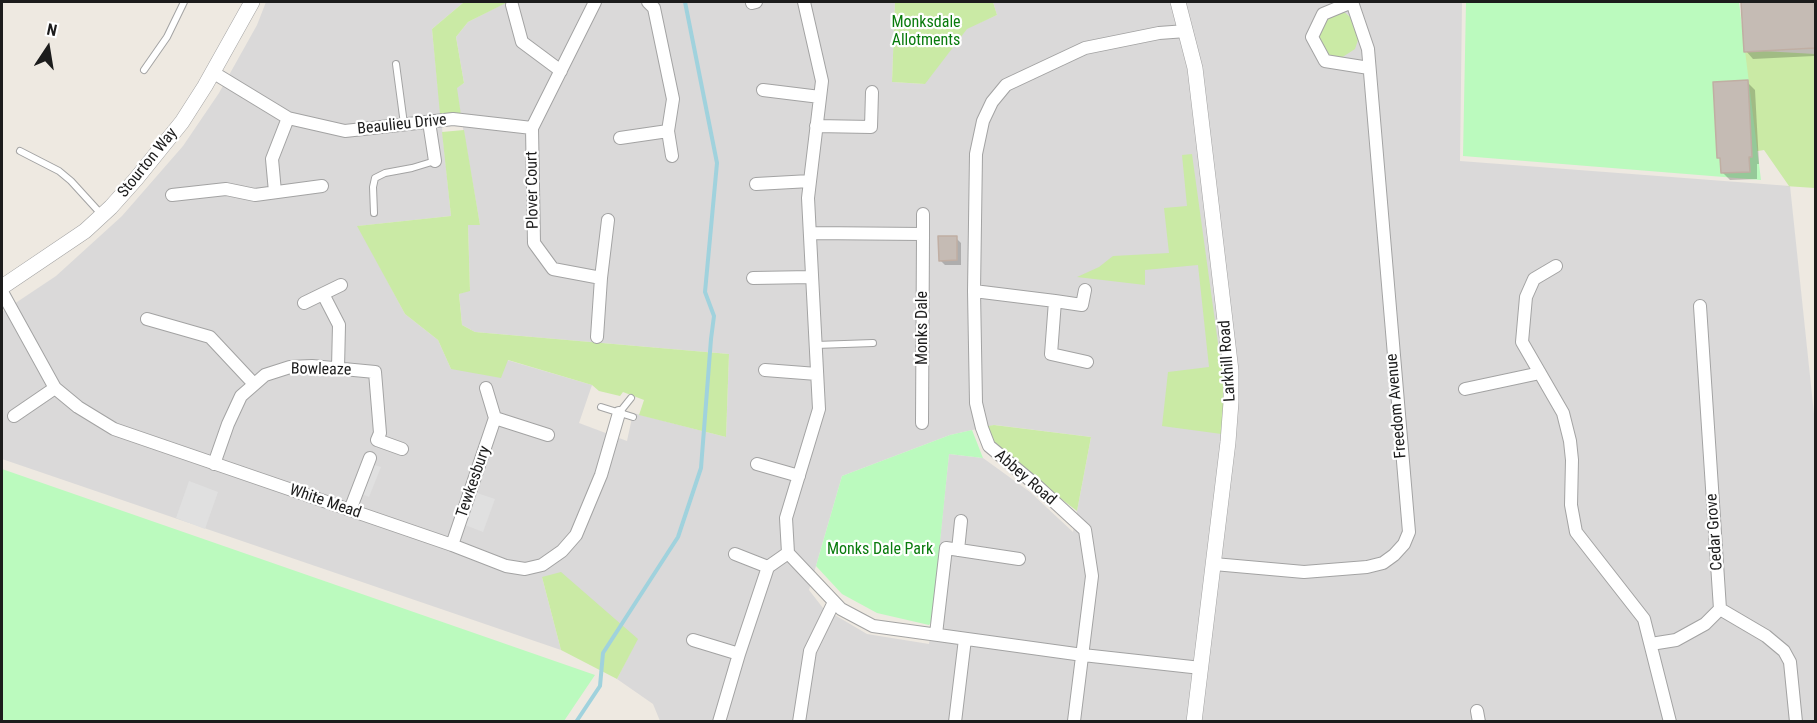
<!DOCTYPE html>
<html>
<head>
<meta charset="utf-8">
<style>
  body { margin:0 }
  #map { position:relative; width:1817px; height:723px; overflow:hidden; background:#eee9e1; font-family:"Roboto Condensed",sans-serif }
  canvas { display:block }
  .frame { position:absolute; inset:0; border:3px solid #1c1c1c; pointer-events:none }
  .north { position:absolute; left:18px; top:18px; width:60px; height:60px; -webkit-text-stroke:4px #fff; paint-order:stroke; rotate:12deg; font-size:16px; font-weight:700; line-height:24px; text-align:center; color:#1c1c1c }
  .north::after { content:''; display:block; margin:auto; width:21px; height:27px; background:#1c1c1c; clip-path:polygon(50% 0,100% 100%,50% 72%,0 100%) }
</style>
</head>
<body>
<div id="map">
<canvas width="1817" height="723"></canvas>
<div class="frame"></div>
<div class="north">N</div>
</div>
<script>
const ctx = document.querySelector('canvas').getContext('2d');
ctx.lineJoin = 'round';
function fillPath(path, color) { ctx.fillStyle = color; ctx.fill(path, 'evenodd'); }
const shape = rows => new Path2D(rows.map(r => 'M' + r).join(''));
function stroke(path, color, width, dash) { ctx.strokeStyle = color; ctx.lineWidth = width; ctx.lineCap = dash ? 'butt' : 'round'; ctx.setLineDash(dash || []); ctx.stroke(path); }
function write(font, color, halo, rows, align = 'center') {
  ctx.font = font + ' "Roboto Condensed",sans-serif'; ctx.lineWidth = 4.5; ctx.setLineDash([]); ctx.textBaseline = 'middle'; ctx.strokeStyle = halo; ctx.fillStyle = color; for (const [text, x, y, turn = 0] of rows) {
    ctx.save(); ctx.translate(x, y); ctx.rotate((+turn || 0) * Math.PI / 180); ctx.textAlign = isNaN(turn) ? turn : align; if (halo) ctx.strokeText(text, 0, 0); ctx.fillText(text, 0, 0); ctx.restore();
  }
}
fillPath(shape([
  [266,2,464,2,432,29,451,216,358,226,405,314,438,340,451,369,507,360,592,385,579,423,627,441,633,413,726,437,729,354,475,332,462,325,459,294,470,290,468,225,480,225,456,88,464,83,456,37,468,22,507,2,895,2,892,82,924,84,967,28,997,15,993,2,1462,2,1460,161,1790,186,1816,433,1815,721,660,721,653,704,617,679,637,639,542,577,561,650,2,459,2,312,56,276,122,216,183,146,219,93,257,25],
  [995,425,1091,437,1073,532,1030,492,983,458,949,454,929,644,867,634,823,608,809,590,842,476,950,435]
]), '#dad9d9');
fillPath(shape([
  [464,2,508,2,468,22,456,37,464,83,457,88,461,115,440,114,432,29],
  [895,2,993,2,997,15,967,29,925,84,892,82],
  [1337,11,1344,12,1355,21,1360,34,1355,49,1341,58,1325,56,1313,28],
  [1742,46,1746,50,1815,54,1815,188,1785,186,1789,186,1764,150,1752,152],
  [464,130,480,225,468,225,470,291,459,294,462,325,475,332,729,354,726,437,639,415,644,400,623,392,620,396,599,391,592,385,508,360,501,378,451,369,438,340,405,314,357,226,451,216,442,132],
  [1192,154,1221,365,1231,365,1229,435,1162,426,1168,372,1209,367,1198,265,1145,270,1145,285,1077,277,1099,267,1113,256,1169,253,1164,208,1187,206,1182,155],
  [994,425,1091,437,1077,511,992,446,983,427],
  [561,572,638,639,617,679,561,650,542,577]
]), '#caeaa5');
fillPath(shape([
  [1466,2,1739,2,1761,180,1463,156],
  [972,430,983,458,949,454,932,621,929,625,877,613,842,594,816,566,842,476,950,435],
  [2,469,595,675,564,721,2,721]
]), '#bbfabe');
fillPath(shape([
  [368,463,381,467,369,497,357,492],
  [189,481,218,492,205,529,176,518],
  [471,491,495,499,483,532,460,523]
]), '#e0e0e0');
fillPath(shape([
  [1743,2,1816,2,1816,57,1814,56,1753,59,1746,51],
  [1747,82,1755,90,1759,164,1757,164,1757,179,1730,180,1722,172,1721,160,1719,157],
  [956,238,961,243,961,265,945,265,940,260]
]), '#0003');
stroke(shape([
  [576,722,600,686,603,653,678,537,701,468,711,339,714,316,705,292,717,163,685,2]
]), '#a0d2dd', 4);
const building = shape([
  [1741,2,1815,2,1815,48,1744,52,1741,2],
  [1748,80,1752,157,1749,157,1750,172,1721,173,1720,158,1717,158,1713,82,1748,80],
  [938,236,957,236,957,260,939,261,938,236]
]);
fillPath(building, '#c5bbb4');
stroke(building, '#c0aea3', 1.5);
const service = shape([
  [396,64,404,124],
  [144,70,167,37,184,2],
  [20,151,59,171,71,181,102,215],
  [374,213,373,187,375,178,385,173,412,168,435,161],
  [816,345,873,343],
  [601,407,633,417],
  [619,413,631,398]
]);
const minor = shape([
  [595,2,532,128,534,243,553,269,601,278],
  [804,2,822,81,808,198,819,409,786,518,788,553,841,609,873,626,1083,655,1201,668],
  [1352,2,1323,14,1312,37,1325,61,1369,68],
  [752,3,756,2],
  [512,5,522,42,561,71],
  [214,73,288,118,345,131,453,119,532,128],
  [763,90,820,97],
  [429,122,435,161],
  [816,126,871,127,872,92],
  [668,131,672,156],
  [620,138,668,131,673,99,654,8,648,2],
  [756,184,810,181],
  [275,192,272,159,288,118],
  [172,195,226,189,255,195,322,186],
  [810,233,923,234,922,423],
  [923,234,923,214],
  [1556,266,1534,279,1526,297,1522,342,1563,413,1570,441,1572,460,1571,505,1576,532,1644,619,1670,722],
  [753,278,812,277],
  [974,291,1055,301,1051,354,1087,362],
  [2,292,55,388,78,407,114,429,452,545,506,566,525,569,542,565,562,551,576,535,601,475,619,413],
  [323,294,339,325,338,368],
  [1055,301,1082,305,1085,290],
  [304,303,341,285],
  [1700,306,1720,609,1766,636,1784,651,1790,662,1796,722],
  [147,319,210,337,254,384],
  [597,337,601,278,608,220],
  [765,370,817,374],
  [1465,389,1540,373],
  [14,416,55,388],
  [495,418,548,435],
  [214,464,228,424,241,396,265,375,290,367,312,366,375,372,380,433,377,440,402,449],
  [757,464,799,476],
  [350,510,370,458],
  [452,545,495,418,486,388],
  [958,550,961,521],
  [735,554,768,567],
  [1214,564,1304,572,1367,567,1383,563,1394,555,1404,544,1409,532,1368,49,1352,2],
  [936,634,946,548,1019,559],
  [693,640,739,654],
  [1651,644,1676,640,1705,624,1720,609],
  [1477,711,1479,722],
  [1074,721,1092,576,1085,530,1036,485,989,446,982,428,976,403,974,291,976,154,983,121,992,102,1006,85,1085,48,1159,33,1186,31],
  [719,722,739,654,768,567,788,553],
  [799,722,810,651,834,602],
  [955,722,965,639]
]);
const tertiary = shape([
  [1178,2,1195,68,1231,371,1231,402,1228,442,1194,722],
  [2,287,85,231,111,207,136,179,182,122,205,86,252,2]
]);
stroke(service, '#a3a3a3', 8);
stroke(minor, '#a3a3a3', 14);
stroke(tertiary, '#a3a3a3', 16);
stroke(service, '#fff', 6);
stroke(minor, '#fff', 12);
stroke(tertiary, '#fff', 15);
write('16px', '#097b0d', '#fff', [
  ["Monksdale",926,23],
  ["Allotments",926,41],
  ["Monks Dale Park",880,550]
]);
write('16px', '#1c1c1c', '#fff', [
  ["Beaulieu Drive",402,125,-6],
  ["Stourton Way",148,163,-51],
  ["Plover Court",533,190,-91],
  ["Monks Dale",923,328,-90],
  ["Larkhill Road",1228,361,-94],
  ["Bowleaze",321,370,1],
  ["Freedom Avenue",1397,406,-95],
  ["Abbey Road",1025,478,41],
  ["Tewkesbury",474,482,-71],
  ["White Mead",325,502,19],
  ["Cedar Grove",1715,532,-94]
]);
</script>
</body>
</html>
